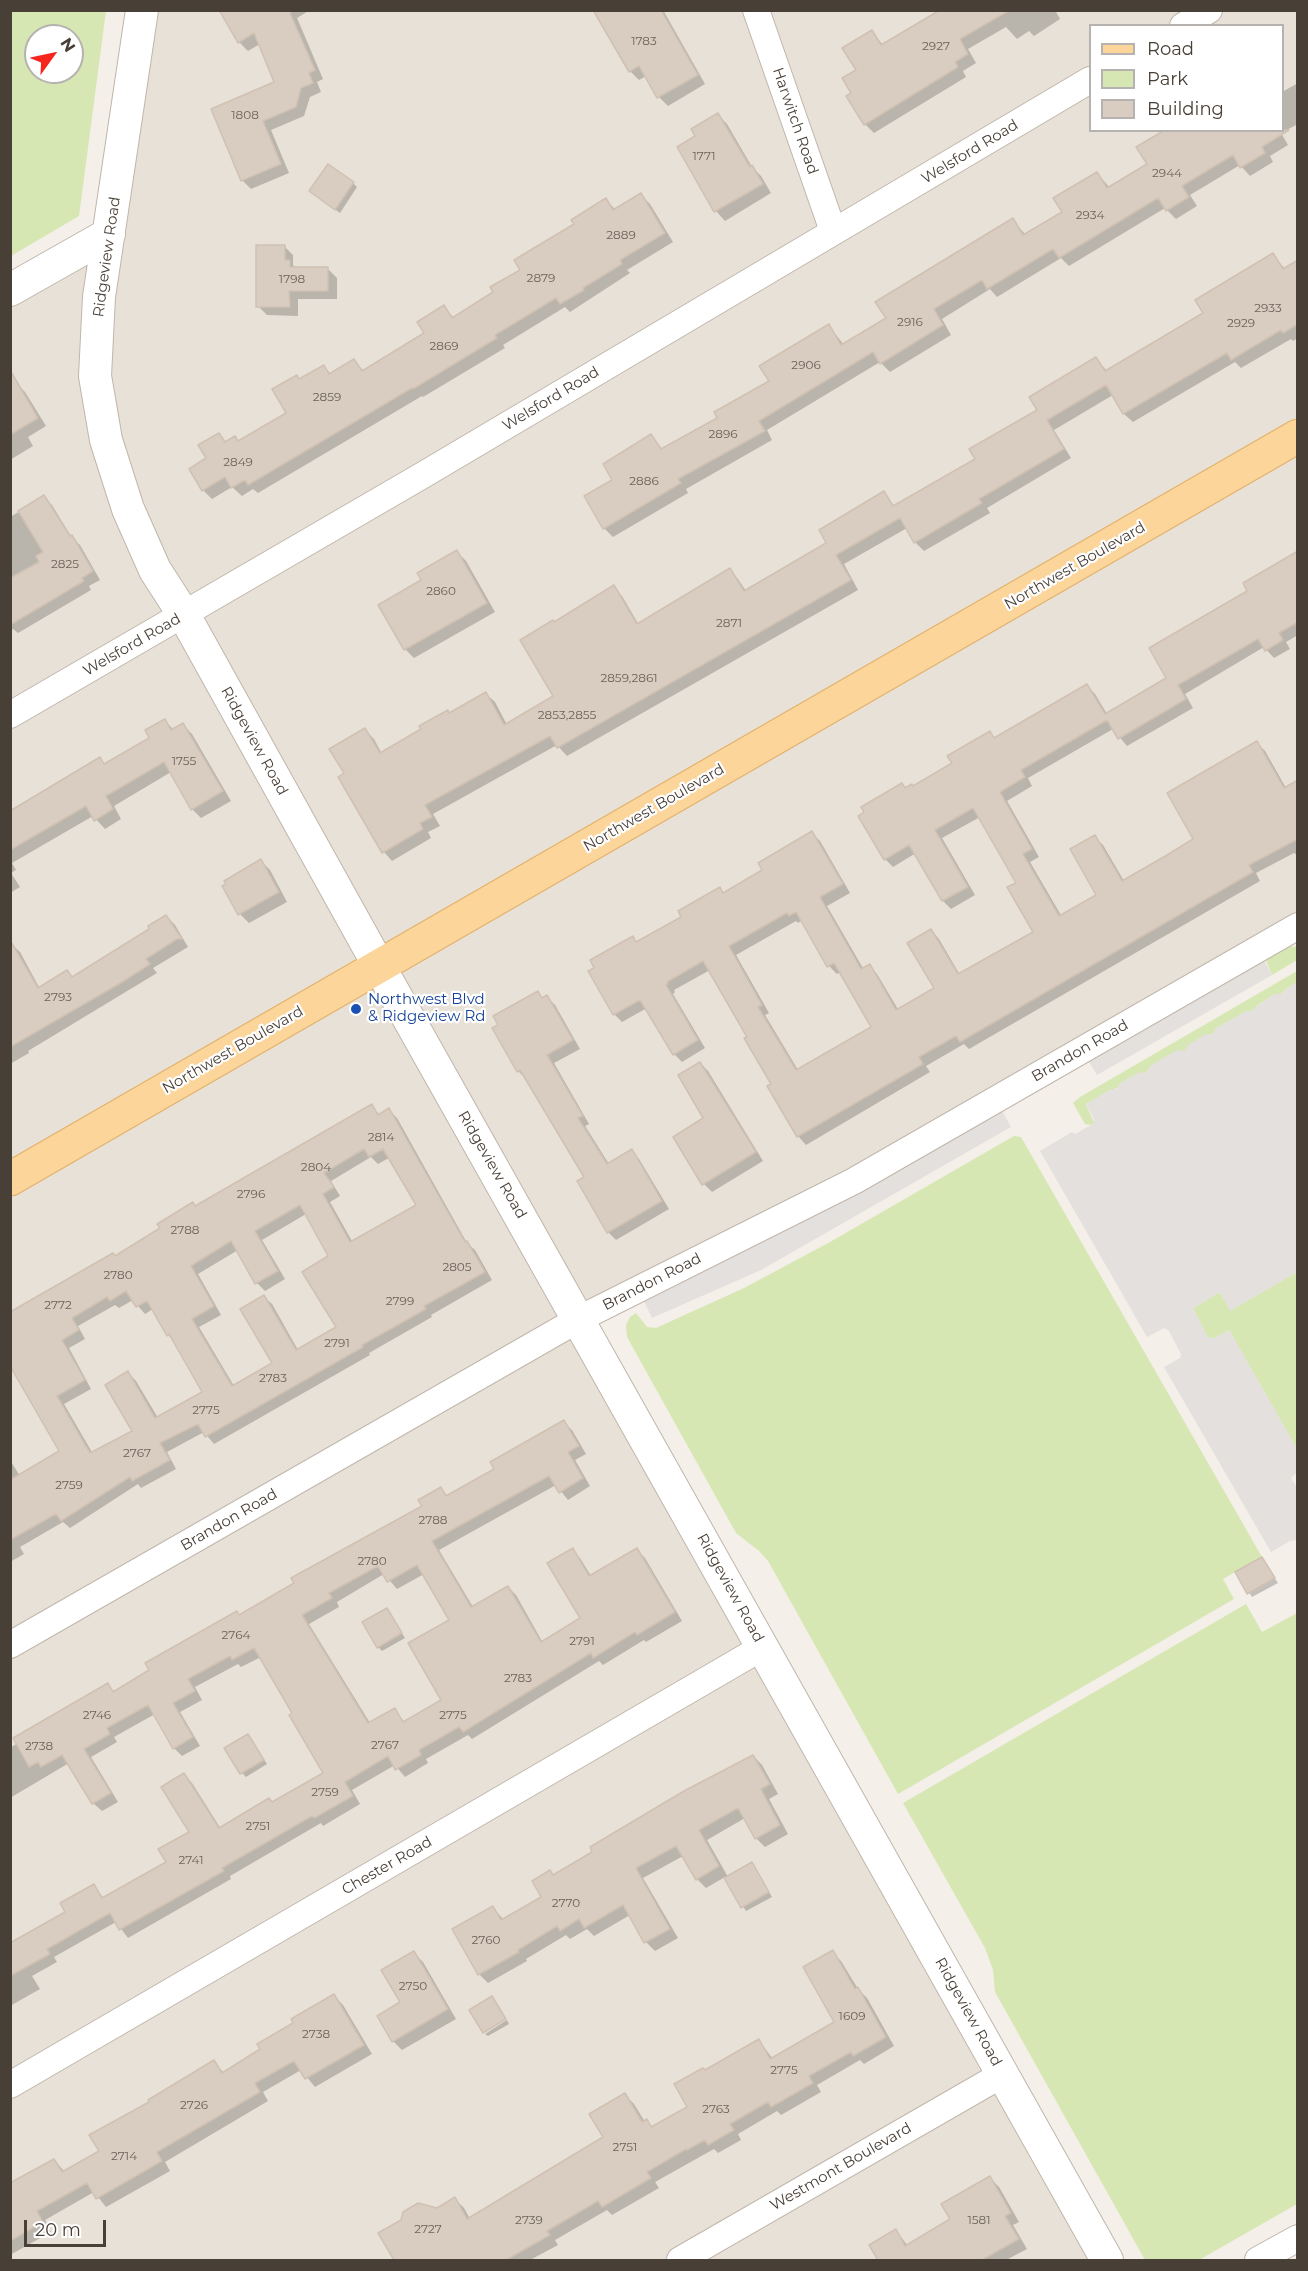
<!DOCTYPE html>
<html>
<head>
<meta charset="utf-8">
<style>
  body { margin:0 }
  #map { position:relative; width:1308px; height:2271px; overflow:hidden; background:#f4efe9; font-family:Montserrat,sans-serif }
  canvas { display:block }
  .frame { position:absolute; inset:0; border:12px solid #483f37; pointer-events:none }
  .legend { position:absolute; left:1089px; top:24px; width:195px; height:108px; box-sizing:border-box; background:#fff; border:2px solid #b6b2af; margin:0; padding:8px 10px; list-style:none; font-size:18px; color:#483f37 }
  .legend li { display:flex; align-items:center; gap:12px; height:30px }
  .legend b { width:30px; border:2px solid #b6b2af }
  .north { position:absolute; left:24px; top:24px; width:60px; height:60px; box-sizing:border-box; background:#fff; border:2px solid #b6b2af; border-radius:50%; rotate:57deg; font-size:16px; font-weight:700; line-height:24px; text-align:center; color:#483f37 }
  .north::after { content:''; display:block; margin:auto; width:21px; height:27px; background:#f6261e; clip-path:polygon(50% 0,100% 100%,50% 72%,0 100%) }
  .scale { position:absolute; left:24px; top:2220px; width:82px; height:27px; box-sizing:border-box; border:3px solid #483f37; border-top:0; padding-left:8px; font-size:18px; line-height:21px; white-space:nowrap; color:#483f37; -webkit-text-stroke:4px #fff; paint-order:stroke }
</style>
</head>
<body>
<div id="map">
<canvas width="1308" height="2271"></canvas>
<div class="frame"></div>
<ul class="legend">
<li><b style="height:8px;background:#fcd59a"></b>Road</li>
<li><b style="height:16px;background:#d6e7b3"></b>Park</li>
<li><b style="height:16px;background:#d9cdc1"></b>Building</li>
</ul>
<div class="north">N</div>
<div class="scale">20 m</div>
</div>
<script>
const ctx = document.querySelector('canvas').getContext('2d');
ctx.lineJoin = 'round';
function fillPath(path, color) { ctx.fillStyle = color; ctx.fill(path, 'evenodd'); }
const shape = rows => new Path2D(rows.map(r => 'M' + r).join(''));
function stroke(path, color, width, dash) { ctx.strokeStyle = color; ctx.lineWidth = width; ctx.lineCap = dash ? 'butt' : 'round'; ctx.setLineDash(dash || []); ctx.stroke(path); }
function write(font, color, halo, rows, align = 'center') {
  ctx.font = font + ' Montserrat,sans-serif'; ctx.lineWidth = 4.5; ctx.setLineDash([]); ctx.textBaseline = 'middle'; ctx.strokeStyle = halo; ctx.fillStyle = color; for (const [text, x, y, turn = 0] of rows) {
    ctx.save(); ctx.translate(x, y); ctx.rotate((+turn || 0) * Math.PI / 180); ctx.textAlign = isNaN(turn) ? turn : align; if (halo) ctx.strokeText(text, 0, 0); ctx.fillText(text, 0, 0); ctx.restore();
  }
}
fillPath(shape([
  [142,11,1297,11,1297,926,579,1319,1107,2260,11,2260,10,290,109,234],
  [1090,26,1282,26,1282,130,1090,130]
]), '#e8e1d7');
fillPath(shape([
  [11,10,106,11,79,216,11,256],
  [36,36,72,36,72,72,36,72],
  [1288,946,1297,947,1297,960,1272,975,1264,956],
  [1297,971,1297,982,1286,989,1281,994,1275,994,1258,1005,1252,1011,1184,1051,1086,1105,1094,1122,1092,1125,1085,1124,1073,1103,1080,1097],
  [1014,1136,1021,1137,1262,1557,1223,1579,1234,1599,898,1794,768,1561,759,1551,736,1533,627,1337,626,1325,630,1317,636,1313,647,1327,656,1328,744,1288,830,1242],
  [1297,1272,1297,1449,1229,1330,1215,1338,1208,1338,1193,1308,1218,1293,1221,1294,1231,1310],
  [1246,1604,1262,1632,1297,1613,1297,2204,1199,2260,1145,2260,995,1992,993,1970,985,1948,903,1803]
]), '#d6e7b3');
fillPath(shape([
  [1258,949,1272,975,1097,1075,1082,1050],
  [1297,982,1297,1272,1230,1311,1221,1294,1218,1293,1193,1308,1208,1338,1215,1338,1229,1330,1297,1449,1297,1472,1291,1478,1297,1487,1297,1540,1290,1541,1271,1552,1164,1367,1180,1358,1181,1354,1169,1331,1164,1328,1147,1337,1040,1151,1072,1132,1075,1134,1093,1124,1094,1119,1086,1104,1111,1089,1117,1089,1120,1083,1138,1073,1146,1072,1150,1066,1177,1050,1184,1051,1189,1044,1206,1034,1213,1034,1216,1028,1246,1011,1252,1011,1258,1005,1275,994,1281,994,1286,989],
  [996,1100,1011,1127,761,1270,652,1318,638,1289]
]), '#e3e0dd');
fillPath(shape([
  [233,10,310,10,297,18,323,79,317,82,321,92,310,97,304,116,271,130,289,173,251,189,242,180,213,110,276,83,260,44,248,51,239,42],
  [608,10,663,10,705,84,668,106,659,97,646,76,639,80,630,71],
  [943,10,1055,10,1060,19,1034,36,1029,31,1017,39,1006,27,968,49,976,63,963,71,966,77,874,133,865,124,853,93,858,71,872,32,883,45],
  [1298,83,1298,124,1281,133,1288,145,1270,156,1273,162,1250,176,1240,165,1190,195,1197,206,1176,219,1165,208,1069,266,1061,258,997,297,990,289,942,319,951,335,890,372,880,362,767,430,772,440,686,489,688,493,613,537,604,528,586,497,614,480,651,436,663,450,719,418,771,381,829,326,844,345,888,319,1012,220,1026,235,1064,213,1097,173,1110,188,1282,130,1282,92],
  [718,115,727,124,752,167,761,176,771,193,725,221,716,211,679,148,697,137],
  [353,183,357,187,340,213,311,191],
  [641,195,650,204,673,242,627,270,630,273,570,312,565,307,503,345,505,348,423,397,422,396,258,493,253,489,242,496,232,487,212,499,203,490,208,459,219,435,227,443,239,442,288,414,300,380,323,366,331,374,354,361,364,371,426,334,444,307,454,318,495,293,606,200,616,210],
  [284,246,293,255,293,265,297,269,328,269,337,278,337,299,298,299,298,316,267,315,258,306],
  [1273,255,1285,269,1298,262,1298,338,1293,341,1291,339,1241,368,1235,362,1133,422,1124,414,1113,395,1054,430,1071,458,987,508,990,513,924,551,915,542,907,528,844,564,858,590,567,756,557,745,433,814,440,826,428,832,431,838,392,861,384,852,346,774,365,730,374,739,382,754,486,694,495,702,507,725,555,696,555,623,613,587,622,596,639,625,729,570,738,579,746,591,828,543,884,493,895,507,977,460,1039,410,1096,359,1107,371,1205,314],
  [17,384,25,392,46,426,28,437,33,446,10,460,10,388],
  [44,497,52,505,72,538,80,545,100,580,89,586,91,590,18,633,13,629,10,630,10,517],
  [457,552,466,561,495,612,414,658,405,649,423,580],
  [1298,554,1298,635,1286,642,1290,649,1274,658,1264,647,1185,694,1193,708,1127,746,1113,729,1028,778,1032,786,1007,801,1039,857,1030,862,1062,917,1098,896,1094,837,1103,845,1124,881,1195,840,1257,743,1265,751,1286,788,1298,782,1298,856,1294,853,1256,873,1260,881,969,1049,964,1044,926,1066,930,1072,806,1145,798,1136,749,1037,710,970,674,990,675,992,673,994,705,1048,682,1062,674,1054,647,1008,622,1022,614,1014,633,938,638,943,683,918,720,889,725,894,764,871,812,833,820,841,850,893,827,906,864,970,869,966,877,974,899,1011,937,989,931,930,939,939,960,975,1035,933,1018,883,980,817,942,838,975,895,951,909,943,901,916,853,893,867,885,859,902,785,907,789,913,788,954,764,990,733,996,739,1087,686,1095,694,1107,714,1168,678,1249,591],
  [802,920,829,966,837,974,841,972,873,1027,798,1070,765,1015,769,1013,736,955,796,921,798,923],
  [164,720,174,730,183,725,192,734,231,801,201,818,192,809,171,772,114,806,121,819,105,829,93,816,12,863,16,870,11,873,20,887,10,893,10,812,100,759,106,765,152,738],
  [261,861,270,870,287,902,249,923,240,914],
  [166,916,175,925,188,947,153,968,157,973,28,1051,29,1053,10,1064,10,943,20,952,40,989,73,978,152,929],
  [537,993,543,999,547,997,555,1005,580,1049,554,1063,589,1124,585,1126,609,1164,631,1151,639,1159,669,1209,616,1240,608,1232,586,1177,526,1079,518,1071,500,1025],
  [700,1063,708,1071,763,1161,712,1192,704,1184,675,1137,705,1119],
  [371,1106,380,1115,389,1110,397,1118,467,1243,475,1250,492,1280,431,1315,432,1317,369,1353,370,1355,214,1444,204,1432,167,1452,176,1469,141,1488,138,1484,70,1528,63,1522,20,1547,24,1554,10,1562,10,1460,20,1476,61,1452,12,1367,10,1368,10,1320,195,1207],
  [371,1157,378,1164,389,1158,418,1205,353,1243,330,1202,340,1196,331,1181],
  [306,1214,330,1257,338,1328,298,1350,272,1304,264,1297,274,1363,234,1386,199,1327,221,1315,198,1274,238,1250,257,1283,265,1291,285,1279,262,1240],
  [133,1300,145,1314,153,1309,168,1335,177,1344,205,1392,158,1418,136,1381,128,1373,134,1431,93,1454,64,1404,91,1389,69,1348,85,1339,78,1326,115,1305,119,1308],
  [563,1422,572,1430,586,1454,575,1460,590,1486,568,1500,556,1485,439,1550,473,1607,508,1587,516,1595,543,1643,582,1619,572,1550,580,1558,591,1576,637,1550,645,1558,682,1621,646,1642,644,1640,603,1665,599,1661,472,1739,468,1735,426,1759,428,1763,405,1777,395,1765,352,1790,360,1804,323,1826,321,1823,230,1876,231,1879,128,1938,116,1922,54,1957,57,1962,32,1976,40,1989,10,2006,10,1945,67,1912,94,1886,104,1899,168,1863,191,1833,184,1775,192,1783,221,1829,272,1803,325,1774,294,1714,261,1657,241,1667,238,1664,195,1687,202,1700,180,1712,200,1746,182,1756,174,1748,155,1714,114,1737,117,1742,91,1757,118,1802,102,1811,93,1803,69,1763,10,1798,10,1748,107,1685,115,1692,424,1506,441,1489,448,1496,496,1470],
  [384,1574,397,1589,424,1574,451,1620,443,1701,405,1723,394,1709,370,1723,309,1624,339,1607,337,1602],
  [1262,1559,1278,1583,1252,1597,1237,1573],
  [387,1610,405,1638,382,1651,378,1647],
  [251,1740,267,1764,246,1777,242,1773],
  [753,1756,762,1765,778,1794,769,1799,788,1834,765,1847,756,1838,745,1818,707,1840,728,1877,752,1864,772,1897,746,1911,725,1877,706,1888,697,1879,683,1856,643,1878,678,1938,655,1951,646,1942,630,1915,594,1936,587,1929,570,1939,566,1935,526,1959,527,1961,488,1983,479,1974,493,1908,504,1920,543,1897,554,1877],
  [832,1952,841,1961,858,1989,867,1998,894,2046,864,2064,860,2060,817,2085,821,2092,781,2115,777,2111,738,2134,741,2140,718,2153,714,2149,655,2182,659,2188,612,2215,607,2210,555,2240,558,2245,530,2260,396,2260,380,2233,437,2209,455,2199,464,2208,470,2219,605,2138,625,2095,634,2104,645,2122,646,2121,653,2127,689,2107,705,2072,759,2041,773,2059,836,2022],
  [414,1953,423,1962,456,2019,402,2050,393,2041],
  [334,1996,343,2005,372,2054,315,2087,301,2070,263,2092,268,2101,165,2162,170,2171,106,2207,94,2192,45,2220,51,2232,10,2255,10,2185,54,2160,65,2172,101,2152,151,2102,214,2062,224,2073,262,2050],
  [507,2020,509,2024,488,2036,485,2034],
  [990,2178,999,2187,1019,2222,1013,2225,1027,2249,1006,2260,986,2260,983,2258,979,2260,879,2260,871,2246,896,2231,908,2246,952,2220]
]), '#0003');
const building = shape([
  [219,10,294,10,290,13,315,70,309,73,313,83,301,88,296,107,263,121,281,164,241,181,211,109,274,82,254,33,238,43,219,10],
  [593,10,661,10,698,75,657,98,639,66,629,72,593,10],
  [940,10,1010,10,960,39,968,54,955,62,958,67,864,125,846,96,851,93,842,78,856,70,842,48,872,30,881,45,940,10],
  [718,113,750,167,752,165,763,184,714,212,677,147,695,136,691,129,718,113],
  [1165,130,1289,130,1262,147,1265,153,1240,168,1233,155,1182,186,1189,197,1166,211,1158,198,1059,258,1053,249,987,289,982,280,934,309,943,325,880,364,873,352,759,421,765,431,678,479,681,483,603,529,584,496,612,480,603,464,651,434,661,449,717,418,714,412,769,381,759,366,829,324,841,345,886,318,875,302,1013,218,1023,235,1062,212,1053,198,1097,172,1107,188,1147,164,1136,147,1165,130],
  [328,164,354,182,335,210,309,191,328,164],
  [641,193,665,233,620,260,622,264,583,288,584,290,560,304,556,298,495,335,497,338,413,389,412,388,248,485,245,480,231,488,225,477,202,491,189,469,206,458,198,445,219,433,225,442,235,436,238,441,286,413,272,389,297,375,299,379,324,365,329,374,354,359,362,371,424,333,417,322,444,305,452,318,493,292,490,287,520,270,514,260,574,224,571,220,606,198,613,210,641,193],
  [256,245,285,245,285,260,290,260,290,267,328,267,328,291,289,291,290,307,256,307,256,245],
  [1273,253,1283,269,1298,260,1298,324,1283,333,1281,330,1231,360,1227,353,1123,414,1106,385,1047,420,1064,449,979,499,982,503,914,543,900,518,836,555,851,580,557,748,550,736,425,805,432,817,420,823,423,829,382,853,338,777,344,773,329,749,365,728,380,753,421,729,419,726,448,710,449,713,486,692,504,725,553,696,520,640,553,620,554,622,614,585,637,624,730,568,744,591,826,543,819,530,884,491,893,506,975,459,969,449,1037,410,1029,397,1096,357,1105,371,1203,313,1195,300,1273,253],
  [10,370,38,418,10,435,10,370],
  [44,495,70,536,72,535,93,571,82,578,84,581,10,625,10,578,39,562,36,556,43,552,18,511,44,495],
  [457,550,487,603,404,650,378,605,421,580,417,573,457,550],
  [1298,551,1298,622,1279,633,1283,640,1265,651,1258,639,1178,685,1186,699,1118,739,1107,720,1021,770,1025,777,1000,792,1032,849,1023,854,1059,916,1096,895,1070,849,1095,835,1122,881,1167,855,1193,839,1167,793,1257,741,1284,788,1298,780,1298,839,1249,865,1253,872,960,1042,956,1036,919,1057,923,1064,797,1137,767,1086,771,1084,744,1038,747,1037,703,961,667,982,668,984,666,985,698,1040,673,1055,640,1000,613,1015,588,971,594,968,590,960,633,936,636,942,681,917,678,911,720,887,723,893,762,870,758,863,812,831,843,884,820,897,861,969,870,964,896,1010,934,988,907,943,931,929,958,974,1033,932,1007,887,1016,883,973,808,935,830,968,887,942,901,909,845,884,860,858,816,864,812,861,807,902,783,905,788,912,784,913,786,952,763,947,756,990,731,994,738,1087,684,1105,714,1166,678,1149,648,1247,591,1243,583,1298,551],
  [796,912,827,967,834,963,871,1027,796,1070,758,1007,762,1005,729,946,787,913,789,916,796,912],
  [165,719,171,730,183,723,223,791,191,810,164,762,106,796,113,809,94,821,86,806,10,850,10,811,100,757,104,764,149,738,145,730,165,719],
  [261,859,279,892,238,915,222,886,226,884,224,881,261,859],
  [166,915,182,939,177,939,146,959,150,964,124,981,10,1047,10,940,38,988,67,970,72,977,149,929,148,926,166,915],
  [538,991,542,998,547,995,573,1040,547,1055,583,1116,578,1118,607,1164,632,1149,662,1201,607,1233,577,1181,584,1177,520,1070,517,1072,492,1028,498,1025,493,1016,538,991],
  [700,1062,756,1152,702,1185,673,1137,703,1118,678,1075,700,1062],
  [372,1104,378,1115,389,1108,465,1242,467,1241,485,1272,424,1306,426,1309,362,1345,363,1347,205,1437,198,1424,160,1443,170,1460,132,1481,130,1477,61,1521,56,1514,10,1540,10,1480,59,1451,10,1366,10,1312,113,1253,115,1256,160,1228,157,1224,193,1202,195,1206,372,1104],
  [364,1149,369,1157,383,1149,416,1205,350,1242,323,1194,334,1187,324,1173,364,1149],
  [300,1205,328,1256,302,1272,336,1327,296,1350,264,1295,240,1309,272,1363,232,1386,192,1319,214,1306,191,1266,231,1241,255,1284,278,1271,255,1231,300,1205],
  [126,1291,136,1307,147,1301,167,1336,169,1334,202,1392,155,1418,128,1371,105,1385,132,1431,90,1453,57,1396,85,1380,62,1340,79,1330,72,1318,107,1297,110,1301,126,1291],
  [564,1420,579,1446,568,1452,583,1478,559,1493,549,1476,432,1541,471,1607,508,1586,541,1642,580,1618,547,1563,573,1548,589,1576,637,1548,675,1612,637,1635,635,1632,593,1658,591,1653,463,1732,459,1727,419,1750,421,1755,395,1770,388,1756,345,1782,353,1796,314,1818,312,1816,222,1868,224,1871,119,1930,110,1913,47,1949,50,1954,10,1976,10,1943,65,1912,60,1903,94,1884,102,1898,166,1862,158,1849,189,1832,161,1787,184,1773,219,1828,269,1798,272,1802,323,1773,289,1715,292,1713,254,1648,232,1660,230,1656,188,1679,195,1691,173,1703,193,1737,173,1749,148,1705,107,1728,110,1734,84,1749,111,1793,92,1804,62,1755,41,1767,38,1762,29,1767,13,1738,108,1683,113,1692,149,1670,145,1663,237,1611,239,1615,294,1583,291,1578,422,1506,418,1500,441,1487,446,1496,494,1469,490,1462,564,1420],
  [417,1565,449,1620,408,1643,441,1700,403,1722,395,1708,368,1723,302,1615,332,1598,329,1593,378,1566,387,1582,417,1565],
  [1262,1557,1275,1578,1247,1594,1235,1572,1262,1557],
  [387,1608,402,1633,377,1648,362,1622,387,1608],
  [248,1734,264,1760,240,1774,224,1748,248,1734],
  [753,1755,770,1784,761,1789,780,1825,755,1839,738,1808,699,1830,719,1866,696,1880,676,1846,636,1868,670,1929,644,1943,623,1905,584,1928,579,1919,560,1931,557,1926,518,1950,519,1952,478,1975,452,1929,493,1906,501,1920,541,1897,532,1881,550,1870,553,1875,592,1852,590,1847,684,1791,753,1755],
  [752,1862,769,1892,741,1908,724,1878,752,1862],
  [833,1950,855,1989,858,1987,886,2037,853,2056,851,2052,809,2076,813,2083,771,2107,768,2102,730,2124,734,2130,708,2145,705,2140,687,2150,686,2149,647,2172,651,2178,602,2207,598,2201,547,2231,550,2235,506,2260,394,2260,378,2233,401,2220,403,2212,418,2203,437,2208,455,2197,467,2219,603,2137,589,2114,625,2093,642,2122,647,2119,651,2127,687,2107,674,2084,703,2068,705,2070,759,2039,770,2059,834,2022,803,1967,833,1950],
  [414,1951,448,2009,392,2042,377,2016,400,2002,381,1970,414,1951],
  [334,1994,364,2045,305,2079,294,2061,255,2083,260,2092,157,2152,162,2161,96,2199,87,2183,37,2211,43,2222,10,2241,10,2183,54,2159,62,2172,99,2151,89,2135,149,2102,148,2100,214,2060,222,2073,260,2049,257,2044,293,2023,291,2019,334,1994],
  [492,1996,506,2019,483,2033,469,2010,492,1996],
  [990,2176,1011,2213,1005,2216,1019,2239,982,2260,878,2260,869,2245,896,2229,905,2246,950,2219,941,2204,990,2176]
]);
fillPath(building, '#d9cdc1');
stroke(building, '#d0c1b2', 1.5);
const minor = shape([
  [756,10,833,231],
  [1183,26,1209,10],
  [10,715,423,475,1090,80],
  [10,1645,579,1319,854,1181,1298,926],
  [10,2085,763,1647],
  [680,2260,1003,2074],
  [1258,2260,1298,2238]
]);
const tertiary = shape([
  [142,10,99,297,95,376,106,440,128,509,155,570,184,615,379,966,1107,2260],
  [10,290,109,234]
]);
const primary = shape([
  [10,1179,1298,436]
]);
stroke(minor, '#c0b6ab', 28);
stroke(tertiary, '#c0b6ab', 34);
stroke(primary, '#e2b069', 35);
stroke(minor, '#fff', 26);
stroke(tertiary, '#fff', 32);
stroke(primary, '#fcd59a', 33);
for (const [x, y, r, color] of [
  [356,1009,6,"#1a4fb4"]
]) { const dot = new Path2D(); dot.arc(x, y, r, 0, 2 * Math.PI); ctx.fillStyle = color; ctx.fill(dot); stroke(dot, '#fff', 2); }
write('12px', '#6c625a', null, [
  ["1783",644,41],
  ["2927",936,46],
  ["1808",245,115],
  ["1771",704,156],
  ["2944",1167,173],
  ["2934",1090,215],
  ["2889",621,235],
  ["2879",541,278],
  ["1798",292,279],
  ["2933",1268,308],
  ["2916",910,322],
  ["2929",1241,323],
  ["2869",444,346],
  ["2906",806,365],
  ["2859",327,397],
  ["2896",723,434],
  ["2849",238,462],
  ["2886",644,481],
  ["2825",65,564],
  ["2860",441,591],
  ["2871",729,623],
  ["2859,2861",629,678],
  ["2853,2855",567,715],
  ["1755",184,761],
  ["2793",58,997],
  ["2814",381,1137],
  ["2804",316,1167],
  ["2796",251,1194],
  ["2788",185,1230],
  ["2805",457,1267],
  ["2780",118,1275],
  ["2799",400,1301],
  ["2772",58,1305],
  ["2791",337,1343],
  ["2783",273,1378],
  ["2775",206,1410],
  ["2767",137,1453],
  ["2759",69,1485],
  ["2788",433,1520],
  ["2780",372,1561],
  ["2764",236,1635],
  ["2791",582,1641],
  ["2783",518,1678],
  ["2746",97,1715],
  ["2775",453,1715],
  ["2767",385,1745],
  ["2738",39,1746],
  ["2759",325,1792],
  ["2751",258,1826],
  ["2741",191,1860],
  ["2770",566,1903],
  ["2760",486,1940],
  ["2750",413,1986],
  ["1609",852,2016],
  ["2738",316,2034],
  ["2775",784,2070],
  ["2726",194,2105],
  ["2763",716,2109],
  ["2751",625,2147],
  ["2714",124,2156],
  ["2739",529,2220],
  ["1581",979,2220],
  ["2727",428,2229]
]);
write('15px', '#483f37', '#fff', [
  ["Harwitch Road",795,121,71],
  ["Welsford Road",970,152,-31],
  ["Ridgeview Road",107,257,-82],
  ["Welsford Road",551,399,-31],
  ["Northwest Boulevard",1075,566,-30],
  ["Welsford Road",132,645,-30],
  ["Ridgeview Road",254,741,61],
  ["Northwest Boulevard",654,808,-30],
  ["Northwest Boulevard",233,1050,-30],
  ["Brandon Road",1080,1051,-30],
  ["Ridgeview Road",492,1165,60],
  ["Brandon Road",652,1282,-27],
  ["Brandon Road",229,1520,-30],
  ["Ridgeview Road",730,1588,61],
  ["Chester Road",387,1866,-30],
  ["Ridgeview Road",968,2012,61],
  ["Westmont Boulevard",841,2167,-30]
]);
write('15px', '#164399', '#fff', [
  ["Northwest Blvd",368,1000],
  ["& Ridgeview Rd",368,1017]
], 'left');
</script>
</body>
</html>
